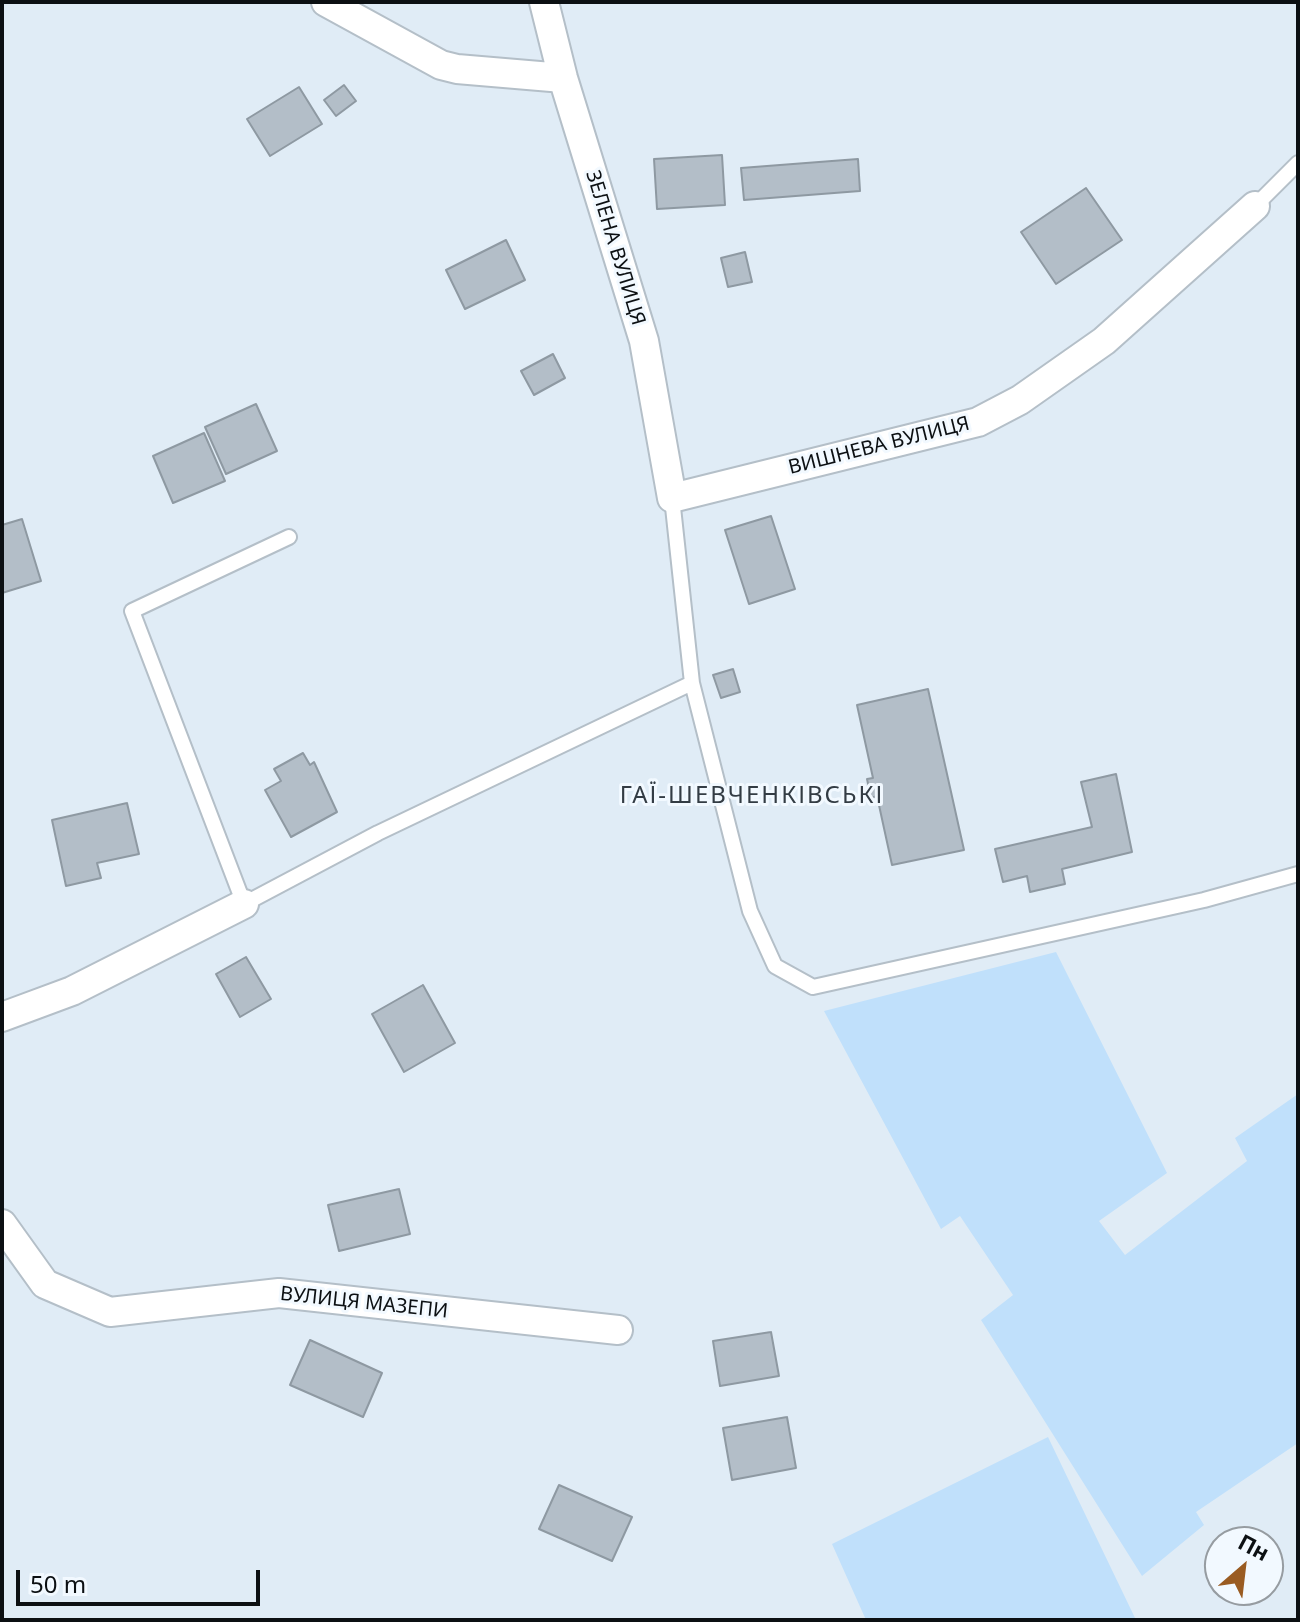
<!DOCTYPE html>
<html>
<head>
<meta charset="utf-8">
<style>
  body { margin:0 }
  #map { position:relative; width:1300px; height:1622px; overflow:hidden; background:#e0ecf6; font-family:"Noto Sans",sans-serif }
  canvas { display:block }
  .frame { position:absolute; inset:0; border:4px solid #0c1013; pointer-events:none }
  .north { position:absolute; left:1204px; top:1526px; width:80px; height:80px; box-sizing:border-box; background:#f2f9ff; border:2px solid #969ca1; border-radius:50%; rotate:28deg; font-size:22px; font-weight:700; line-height:32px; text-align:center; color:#0c1013 }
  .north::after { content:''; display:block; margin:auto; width:28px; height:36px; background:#9a5c22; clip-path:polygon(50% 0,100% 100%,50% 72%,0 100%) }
  .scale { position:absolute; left:16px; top:1570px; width:244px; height:36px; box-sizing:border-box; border:4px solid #0c1013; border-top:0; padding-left:10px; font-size:24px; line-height:28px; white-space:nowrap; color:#0c1013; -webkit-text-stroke:6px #f2f9ff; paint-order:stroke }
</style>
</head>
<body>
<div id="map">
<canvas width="1300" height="1622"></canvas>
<div class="frame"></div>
<div class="north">Пн</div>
<div class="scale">50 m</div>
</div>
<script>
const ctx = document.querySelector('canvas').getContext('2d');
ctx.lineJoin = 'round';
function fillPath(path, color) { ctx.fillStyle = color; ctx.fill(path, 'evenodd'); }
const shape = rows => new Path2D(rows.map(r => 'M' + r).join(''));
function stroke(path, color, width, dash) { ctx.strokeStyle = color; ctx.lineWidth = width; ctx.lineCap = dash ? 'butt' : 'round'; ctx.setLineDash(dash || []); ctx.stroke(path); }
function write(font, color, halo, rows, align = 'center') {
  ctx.font = font + ' "Noto Sans",sans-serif'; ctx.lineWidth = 6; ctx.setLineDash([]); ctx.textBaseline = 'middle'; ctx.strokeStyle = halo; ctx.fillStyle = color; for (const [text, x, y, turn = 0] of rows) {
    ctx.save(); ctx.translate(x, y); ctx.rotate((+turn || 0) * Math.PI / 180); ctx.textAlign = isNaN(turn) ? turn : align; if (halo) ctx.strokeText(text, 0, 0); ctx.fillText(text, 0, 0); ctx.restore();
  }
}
fillPath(shape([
  [1056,952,1167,1173,1099,1221,1125,1255,1247,1161,1235,1138,1298,1094,1298,1443,1196,1512,1204,1525,1142,1576,981,1320,1013,1295,960,1216,941,1229,824,1011],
  [1048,1437,1136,1620,866,1620,832,1544]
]), '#c0e0fb');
const building = shape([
  [344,85,356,101,336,116,324,100,344,85],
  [299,87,322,124,270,156,247,119,299,87],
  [722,155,725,205,657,209,654,159,722,155],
  [858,159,860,191,744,200,741,168,858,159],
  [1086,188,1122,240,1056,284,1021,232,1086,188],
  [506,240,525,280,465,309,446,270,506,240],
  [745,252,752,282,728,287,721,258,745,252],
  [553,354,565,378,534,395,521,371,553,354],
  [256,404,277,451,226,474,205,427,256,404],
  [204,433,225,481,173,503,153,456,204,433],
  [771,516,795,589,749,604,725,530,771,516],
  [22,519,41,581,2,593,2,525,22,519],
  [733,669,740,692,721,698,713,675,733,669],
  [928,689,964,850,892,865,877,796,871,798,867,779,873,778,857,705,928,689],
  [303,753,310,765,314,762,337,812,291,837,265,790,281,781,274,769,303,753],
  [1116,774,1132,852,1062,869,1065,884,1030,892,1027,876,1003,882,995,849,1092,827,1081,782,1116,774],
  [127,803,139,854,97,863,101,878,66,886,52,820,127,803],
  [246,957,271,999,240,1017,216,974,246,957],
  [423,985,455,1043,404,1072,372,1014,423,985],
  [399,1189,410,1234,339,1251,328,1205,399,1189],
  [771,1332,779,1376,720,1386,713,1341,771,1332],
  [310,1340,382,1373,363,1417,290,1385,310,1340],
  [787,1417,796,1468,732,1480,723,1428,787,1417],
  [559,1485,632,1517,612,1561,539,1529,559,1485]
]);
fillPath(building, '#b3bec8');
stroke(building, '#8e99a2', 2);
const lane = shape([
  [1255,206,1298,163],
  [672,498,692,683,750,911,775,966,813,987,1204,900,1298,874],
  [289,537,132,611,244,904,378,833,692,683]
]);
const street = shape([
  [326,2,441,65,457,69,563,78],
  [544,2,563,78,644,341,672,498,978,422,1020,400,1104,341,1255,206],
  [2,1017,72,991,244,904],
  [2,1224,45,1284,110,1312,279,1293,618,1330]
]);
stroke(lane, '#b4bfc8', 18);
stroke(street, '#b4bfc8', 32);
stroke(lane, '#fff', 14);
stroke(street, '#fff', 28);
write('20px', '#0c1013', '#f2f9ff', [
  ["ЗЕЛЕНА ВУЛИЦЯ",615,248,73],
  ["ВИШНЕВА ВУЛИЦЯ",879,446,-14],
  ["ВУЛИЦЯ МАЗЕПИ",364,1303,6]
]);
ctx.letterSpacing = '2px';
write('24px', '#333c44', '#f2f9ff', [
  ["ГАЇ-ШЕВЧЕНКІВСЬКІ",752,796]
]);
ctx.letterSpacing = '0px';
</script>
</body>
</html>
